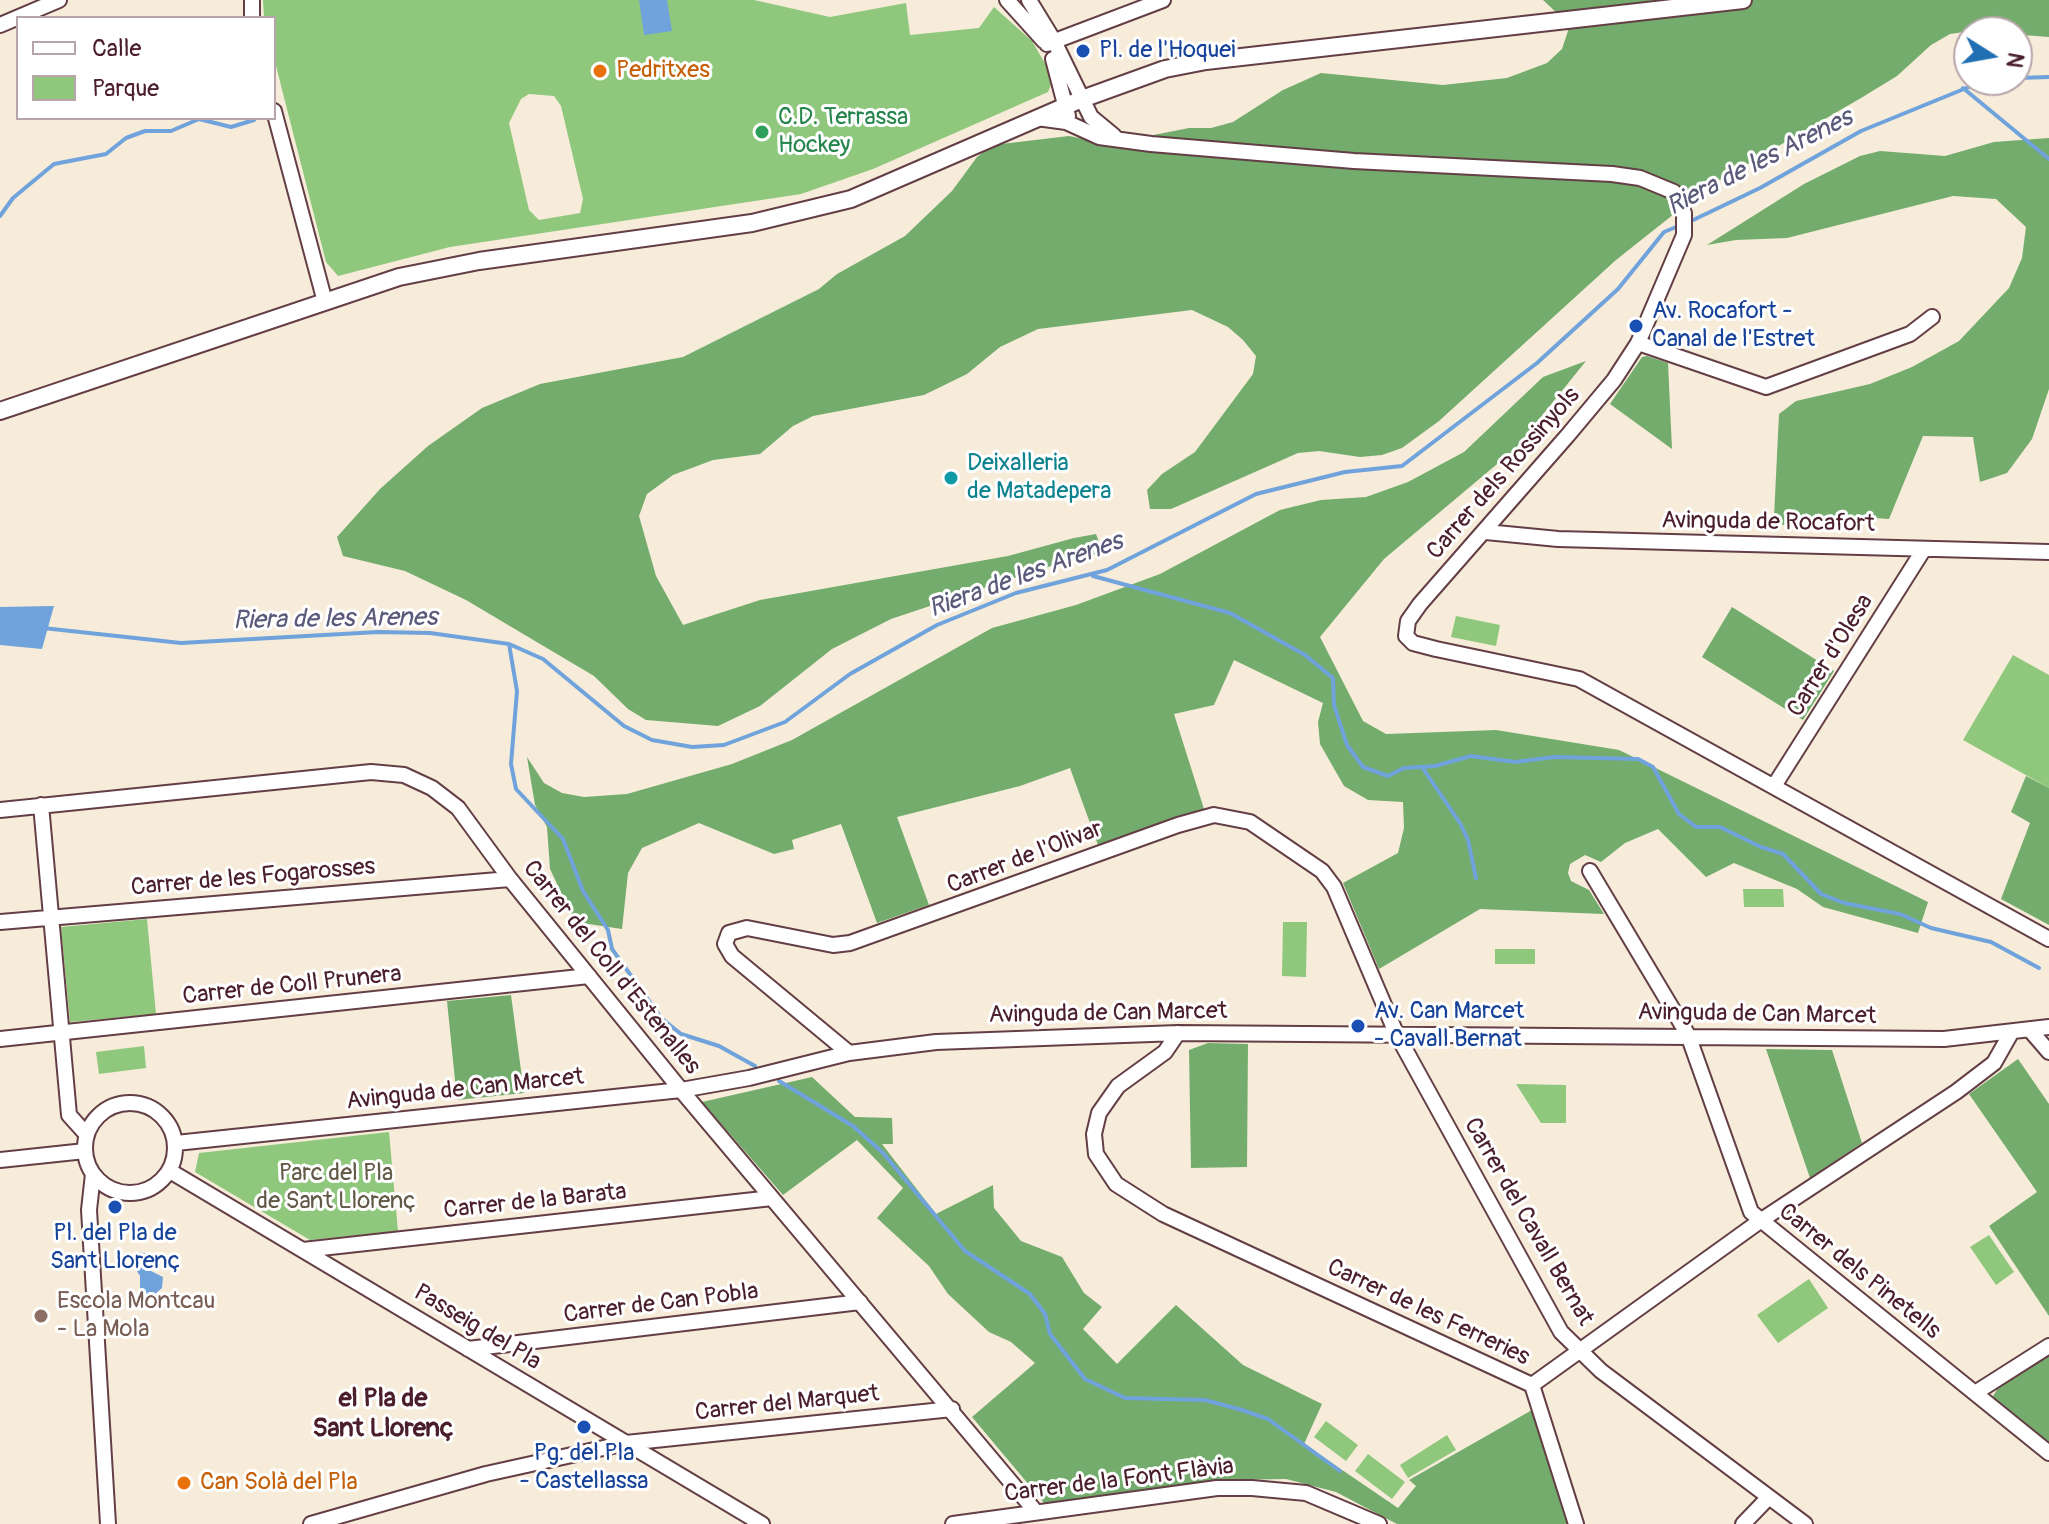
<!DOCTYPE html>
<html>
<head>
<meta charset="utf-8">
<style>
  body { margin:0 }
  #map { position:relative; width:2049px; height:1524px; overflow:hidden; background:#f6ecd9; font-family:Pangolin,sans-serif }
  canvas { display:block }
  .legend { position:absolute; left:16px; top:16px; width:260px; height:104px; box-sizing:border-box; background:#fff; border:2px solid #b7a5aa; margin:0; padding:10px 14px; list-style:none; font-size:24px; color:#4a1f2b }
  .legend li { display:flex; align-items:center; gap:16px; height:40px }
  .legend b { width:40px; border:2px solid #b7a5aa }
  .north { position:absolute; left:1953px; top:16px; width:80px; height:80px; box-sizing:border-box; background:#fff; border:2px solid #b7a5aa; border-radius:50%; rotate:101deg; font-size:22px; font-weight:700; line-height:32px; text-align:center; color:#4a1f2b }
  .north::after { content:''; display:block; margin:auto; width:28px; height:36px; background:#1f6fb2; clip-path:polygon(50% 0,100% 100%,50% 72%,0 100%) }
</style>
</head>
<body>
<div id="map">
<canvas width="2049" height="1524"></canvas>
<ul class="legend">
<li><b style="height:10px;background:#fff"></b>Calle</li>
<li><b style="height:22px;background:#8fc87c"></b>Parque</li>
</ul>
<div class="north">N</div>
</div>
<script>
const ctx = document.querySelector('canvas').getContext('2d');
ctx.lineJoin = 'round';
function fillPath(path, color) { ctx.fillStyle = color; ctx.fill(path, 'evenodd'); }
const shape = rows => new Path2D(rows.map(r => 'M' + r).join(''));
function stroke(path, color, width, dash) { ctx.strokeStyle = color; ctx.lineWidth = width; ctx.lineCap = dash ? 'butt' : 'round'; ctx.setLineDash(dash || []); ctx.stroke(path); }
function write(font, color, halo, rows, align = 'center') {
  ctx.font = font + ' Pangolin,sans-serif'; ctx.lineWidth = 6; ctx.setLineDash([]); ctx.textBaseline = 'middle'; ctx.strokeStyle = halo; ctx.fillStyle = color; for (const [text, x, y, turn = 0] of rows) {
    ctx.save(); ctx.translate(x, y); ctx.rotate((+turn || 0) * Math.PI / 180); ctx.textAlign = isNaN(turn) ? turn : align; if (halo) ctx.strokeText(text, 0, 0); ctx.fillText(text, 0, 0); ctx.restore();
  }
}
fillPath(shape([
  [263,0,754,0,830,17,906,3,910,35,979,28,994,7,1032,41,1047,67,1051,85,1048,92,873,169,801,194,450,247,338,276,326,262,274,58,274,18,264,18],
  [529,94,554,96,561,106,583,199,580,213,539,220,529,210,509,123,521,99],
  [1456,616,1500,625,1496,646,1451,637],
  [2013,655,2049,675,2049,788,1963,740],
  [1743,889,1783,889,1784,907,1744,907],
  [147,919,156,1014,70,1022,61,927],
  [1283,922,1307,922,1306,977,1282,976],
  [1495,949,1535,949,1535,964,1495,964],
  [144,1046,146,1068,99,1074,96,1052],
  [1516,1084,1566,1085,1566,1123,1541,1123],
  [389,1132,398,1231,310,1240,195,1172,199,1153],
  [1989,1235,2014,1272,1996,1285,1970,1247],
  [1809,1279,1828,1308,1778,1343,1757,1315],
  [1326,1421,1358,1445,1346,1461,1314,1437],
  [1447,1435,1456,1450,1408,1478,1400,1465],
  [1368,1454,1405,1482,1392,1499,1355,1471]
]), '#8fc87c');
fillPath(shape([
  [1543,0,2049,0,2049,37,1971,31,1950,34,1931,45,1897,76,1861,98,1708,187,1616,260,1439,421,1402,448,1382,455,1360,457,1319,451,1298,453,1171,509,1150,509,1147,490,1162,474,1195,452,1253,374,1256,356,1243,340,1228,327,1192,310,1038,329,1000,347,967,374,924,395,813,416,793,426,760,454,713,460,673,475,647,494,639,516,656,576,683,625,760,600,1008,556,1074,538,1096,534,1103,553,1044,568,891,619,832,649,760,706,718,726,646,720,628,709,594,676,466,600,405,571,343,556,337,537,380,489,428,446,482,408,540,384,683,357,819,289,837,274,905,236,952,191,977,157,993,145,1069,136,1108,144,1189,128,1211,128,1233,122,1283,90,1321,73,1443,85,1507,78,1547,63,1562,49,1568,31,1558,14],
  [2049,138,2049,389,2032,439,2007,473,1980,482,1973,437,1923,436,1889,519,1845,516,1783,525,1774,517,1779,414,1796,401,1870,384,1912,367,1959,341,2009,288,2022,258,2026,227,1996,199,1953,196,1787,238,1736,240,1707,245,1804,184,1860,156,1880,151,1945,156,1994,142],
  [1647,356,1668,363,1672,449,1610,404,1642,357],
  [1586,361,1515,449,1384,559,1320,637,1363,721,1386,734,1496,730,1619,750,1928,902,1918,933,1823,907,1797,889,1734,863,1706,877,1658,829,1625,843,1601,862,1585,855,1570,864,1568,873,1571,881,1589,890,1604,914,1480,909,1379,969,1343,883,1398,853,1404,828,1403,802,1368,800,1344,786,1320,744,1318,722,1323,703,1234,660,1214,705,1174,714,1204,809,1098,845,1070,768,1020,786,897,817,929,905,877,923,841,824,792,840,794,849,774,854,699,823,642,848,628,873,622,929,575,922,550,869,547,827,535,805,527,757,544,783,562,793,584,797,627,794,732,764,792,740,992,628,1076,605,1160,574,1280,510,1321,500,1366,497,1408,482,1464,452,1543,377],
  [1732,607,1834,671,1803,720,1702,657],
  [2026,776,2049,788,2049,925,2001,899,2030,823,2011,812],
  [511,995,524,1093,457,1100,447,1001],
  [1208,1043,1248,1044,1247,1167,1191,1168,1189,1050],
  [1766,1049,1832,1050,1862,1143,1810,1178],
  [2018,1059,2049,1104,2049,1316,1989,1226,2037,1192,1969,1094],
  [812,1077,855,1117,892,1118,893,1144,882,1144,936,1214,993,1185,994,1208,1021,1241,1062,1257,1084,1293,1102,1307,1083,1329,1117,1364,1176,1305,1243,1365,1322,1404,1304,1444,1398,1508,1416,1486,1409,1480,1532,1410,1568,1524,1397,1524,1336,1492,1286,1479,1223,1480,1045,1504,972,1417,1035,1363,1011,1342,989,1332,948,1294,929,1266,877,1218,903,1188,857,1140,783,1195,702,1102],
  [2049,1356,2049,1443,1996,1402,1993,1396,2002,1382]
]), '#73ac6c');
fillPath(shape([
  [639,0,667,0,672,31,644,35],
  [54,606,42,649,0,645,0,607],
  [138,1252,149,1254,151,1271,163,1277,162,1288,153,1296,143,1294,140,1289,140,1276,133,1265]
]), '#70a3dc');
stroke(shape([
  [2017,78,2049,77],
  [1963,88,2049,159],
  [0,216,13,198,54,164,106,154,126,138,145,131,171,131,199,119,231,127,254,120],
  [1689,222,1760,188,1861,131,1986,80],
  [1093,576,1230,613,1305,655,1333,678,1334,705,1347,745,1363,767,1388,776,1404,768,1435,766,1471,756,1515,762,1554,757,1638,759,1653,767,1679,814,1696,827,1720,827,1761,847,1783,854,1821,894,1844,903,1900,914,1931,928,1991,942,2039,968],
  [43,628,181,643,378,632,430,633,509,644,543,659,624,726,652,740,692,747,724,745,785,722,850,674,937,625,1016,593,1107,570,1256,494,1345,472,1402,466,1537,363,1618,289,1664,232,1681,225],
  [509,644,517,691,511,764,516,789,563,839,583,891,608,930,612,949,661,1018,681,1034,719,1046,755,1066],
  [1422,767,1460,823,1468,840,1476,878],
  [779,1081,853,1126,883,1153,965,1251,1030,1294,1045,1314,1050,1334,1085,1379,1125,1398,1205,1400,1242,1410,1268,1419,1340,1471]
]), '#70a3dc', 4);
const minor = shape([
  [1007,0,1044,41],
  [1029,0,1054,41,1091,117,1114,136],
  [252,18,252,0],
  [0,25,59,0],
  [1047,44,1163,0],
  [1053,59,1068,116],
  [274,111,325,302],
  [1037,118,1066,122,1099,137,1151,144,1354,161,1612,174,1640,178,1674,192,1684,213,1684,235,1638,343,1614,380,1568,435,1420,604,1408,621,1406,636,1413,643,1436,649,1579,679,2049,939],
  [1638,343,1766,387,1910,334,1932,317],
  [1486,532,1558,539,2049,552],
  [1774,786,1924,549],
  [41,805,69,1115,87,1135],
  [0,810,371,772,404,775,432,788,458,808,510,879,681,1090,1036,1512],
  [1590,871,1688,1035,1751,1212,2049,1453],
  [0,922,510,879],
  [2030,1030,2049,1052],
  [1178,1033,1165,1052,1118,1086,1099,1113,1094,1134,1096,1154,1116,1184,1163,1214,1532,1385],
  [0,1039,589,976],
  [849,1053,732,956,725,944,729,933,747,928,833,945,850,943,1178,825,1214,815,1250,822,1322,871,1334,887,1396,1033,1561,1332,1601,1371,1805,1524],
  '85 1148a45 45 0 1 1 90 0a45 45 0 1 1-90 0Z',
  [176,1143,681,1090,749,1078,849,1053,936,1042,1178,1033,1944,1039,2049,1027],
  [0,1160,85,1151],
  [170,1171,762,1524],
  [93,1174,89,1210,108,1524],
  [303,1250,772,1198],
  [468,1349,860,1302],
  [1532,1385,1760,1221,1956,1092,1994,1063,2011,1033],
  [1532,1385,1576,1524],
  [1975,1393,2049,1346],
  [311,1524,486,1474,626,1443,952,1409],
  [953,1524,1217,1488,1252,1488,1306,1493,1379,1524],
  [1743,1524,1769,1497]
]);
const tertiary = shape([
  [0,411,399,277,479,261,752,223,851,199,1082,99,1165,69,1206,61,1743,0]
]);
stroke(minor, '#643e45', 18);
stroke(tertiary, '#643e45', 20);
stroke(minor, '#fff', 14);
stroke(tertiary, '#fff', 16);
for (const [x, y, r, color] of [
  [1083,51,8,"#1a4fb4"],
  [600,71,8,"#e8710a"],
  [762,132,8,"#2e9e5b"],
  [1636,326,8,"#1a4fb4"],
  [951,478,8,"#0f9aa8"],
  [1358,1026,8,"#1a4fb4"],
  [115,1207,8,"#1a4fb4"],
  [41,1316,8,"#8d6e63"],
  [584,1427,8,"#1a4fb4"],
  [184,1483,8,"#e8710a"]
]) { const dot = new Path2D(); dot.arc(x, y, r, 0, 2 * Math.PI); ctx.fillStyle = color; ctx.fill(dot); stroke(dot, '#fff', 3); }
write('24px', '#164399', '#fff', [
  ["Pl. de l'Hoquei",1099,51],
  ["Av. Rocafort -",1652,312],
  ["Canal de l'Estret",1652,340],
  ["Av. Can Marcet",1374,1012],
  ["- Cavall Bernat",1374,1040],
  ["Pl. del Pla de",115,1234,"center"],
  ["Sant Llorenç",115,1262,"center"],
  ["Pg. del Pla",584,1454,"center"],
  ["- Castellassa",584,1482,"center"]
], 'left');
write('24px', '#c56008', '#fff', [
  ["Pedritxes",616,71],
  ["Can Solà del Pla",200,1483]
], 'left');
write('24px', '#27864d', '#fff', [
  ["C.D. Terrassa",778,118],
  ["Hockey",778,146]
], 'left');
write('24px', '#0d838f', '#fff', [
  ["Deixalleria",967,464],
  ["de Matadepera",967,492]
], 'left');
write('24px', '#4a1f2b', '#fff', [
  ["Carrer dels Rossinyols",1504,474,-49],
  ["Avinguda de Rocafort",1768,523,1],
  ["Carrer d'Olesa",1831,656,-58],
  ["Carrer de l'Olivar",1025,858,-21],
  ["Carrer de les Fogarosses",253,878,-5],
  ["Carrer del Coll d'Estenalles",611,968,51],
  ["Carrer de Coll Prunera",292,986,-6],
  ["Avinguda de Can Marcet",1108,1014,-1],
  ["Avinguda de Can Marcet",1757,1015,1],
  ["Avinguda de Can Marcet",465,1090,-6],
  ["Carrer de la Barata",535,1202,-6],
  ["Carrer del Cavall Bernat",1528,1222,60],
  ["Carrer dels Pinetells",1859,1272,39],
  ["Carrer de Can Pobla",661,1304,-7],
  ["Carrer de les Ferreries",1428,1313,25],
  ["Passeig del Pla",477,1328,31],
  ["Carrer del Marquet",787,1404,-6],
  ["Carrer de la Font Flàvia",1119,1481,-7]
]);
write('24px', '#625a47', '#fff', [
  ["Parc del Pla",336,1174],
  ["de Sant Llorenç",336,1202]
]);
write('24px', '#785e54', '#fff', [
  ["Escola Montcau",57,1302],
  ["- La Mola",57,1330]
], 'left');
write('italic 26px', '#5b5a7b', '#fff', [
  ["Riera de les Arenes",1760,163,-27],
  ["Riera de les Arenes",1026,576,-20],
  ["Riera de les Arenes",335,620,-1]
]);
write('bold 26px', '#4a1f2b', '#fff', [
  ["el Pla de",383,1399],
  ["Sant Llorenç",383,1429]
]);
</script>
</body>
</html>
